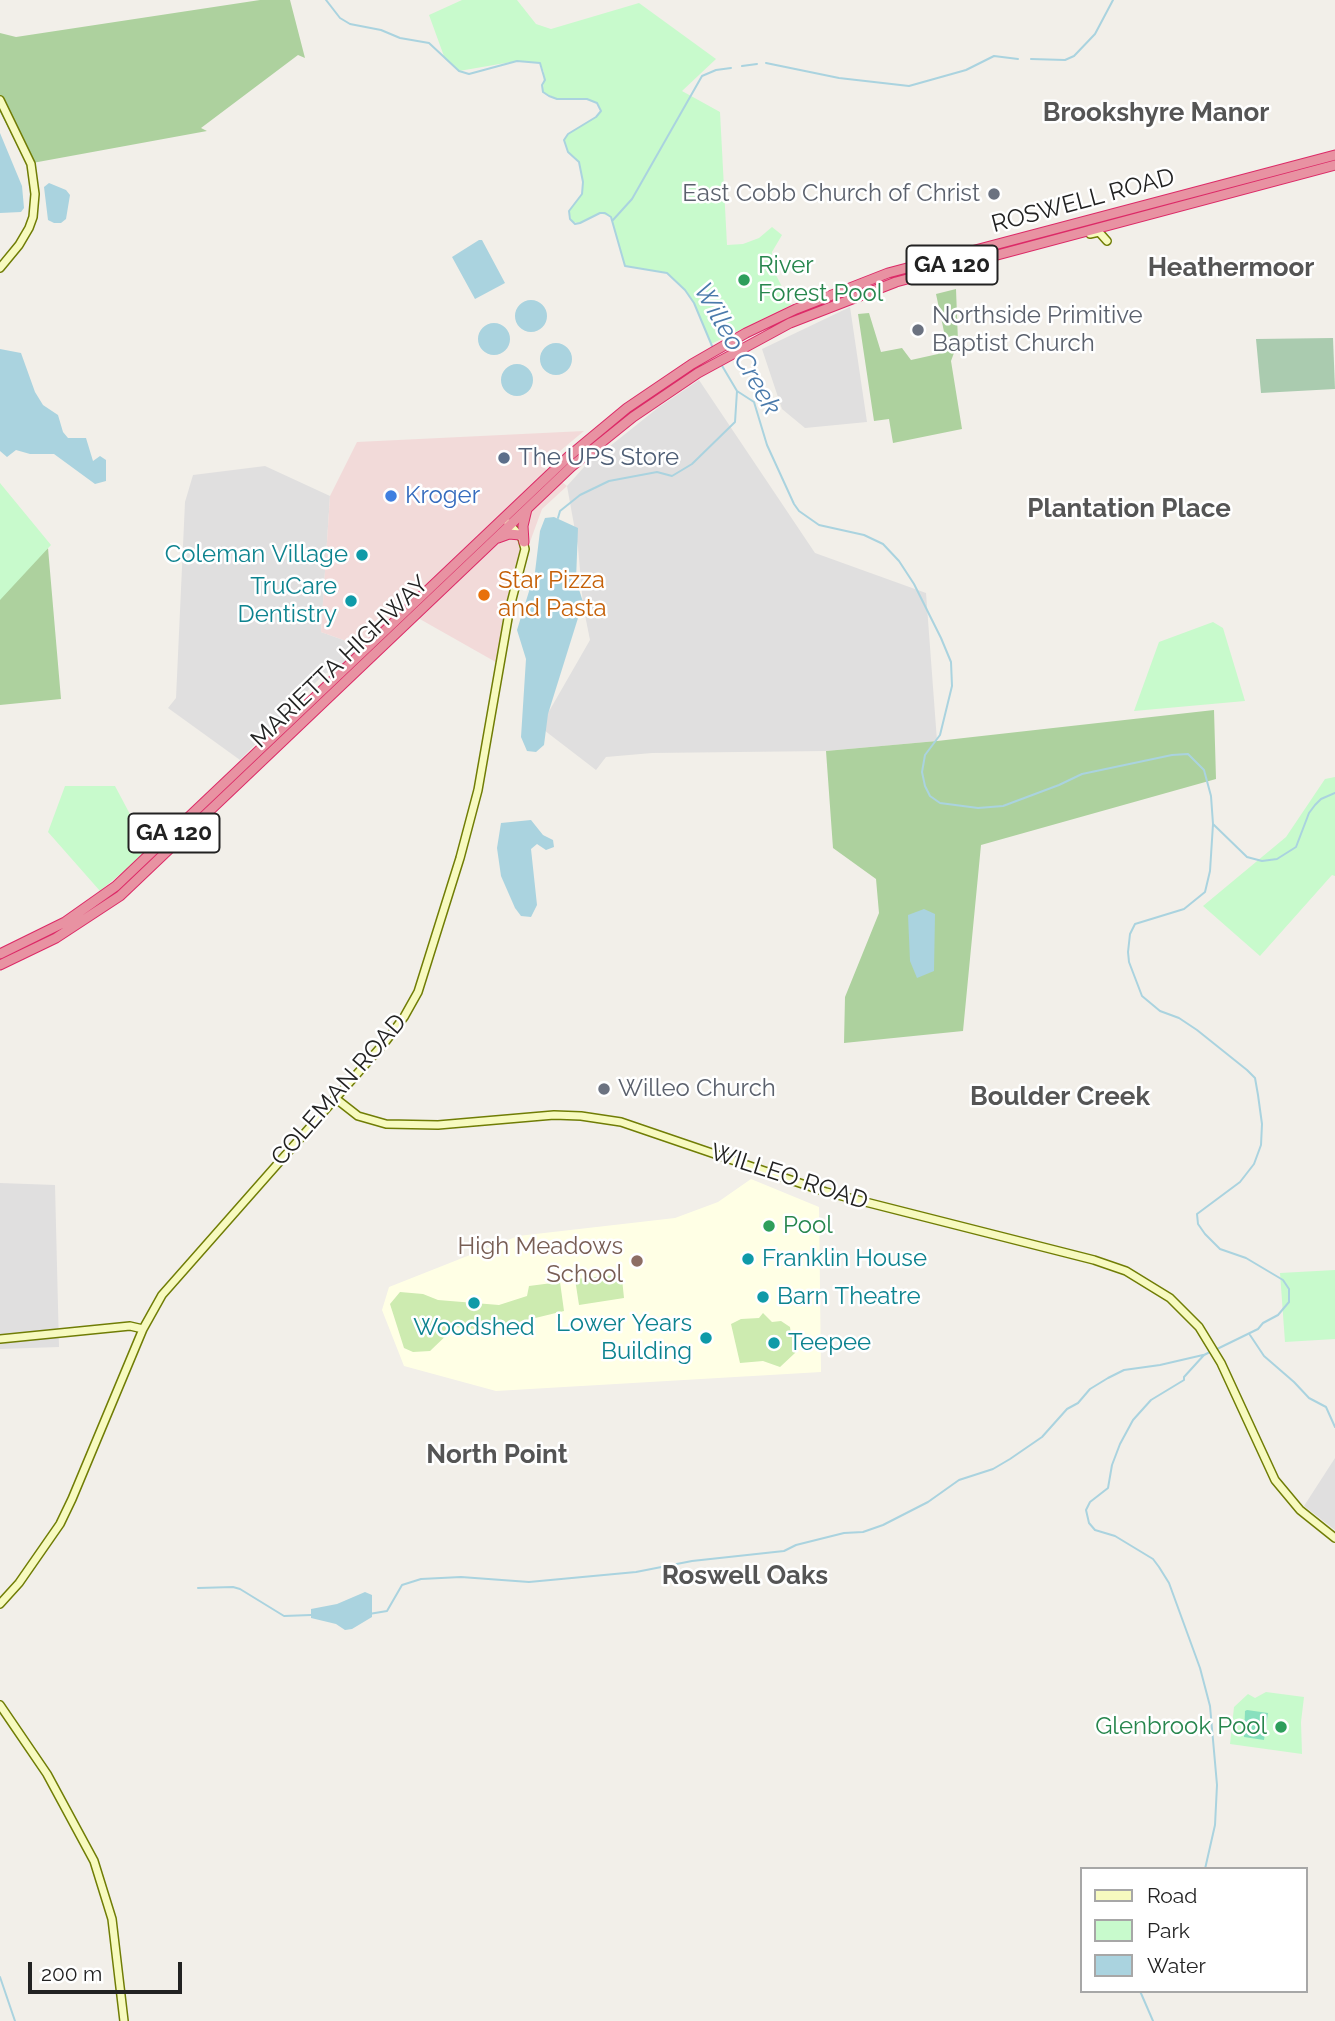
<!DOCTYPE html>
<html>
<head>
<meta charset="utf-8">
<style>
  body { margin:0 }
  #map { position:relative; width:1335px; height:2021px; overflow:hidden; background:#f2efe9; font-family:Raleway,sans-serif }
  canvas { display:block }
  .legend { position:absolute; left:1080px; top:1867px; width:228px; height:126px; box-sizing:border-box; background:#fff; border:2px solid #a7a7a7; margin:0; padding:9px 12px; list-style:none; font-size:21px; color:#222 }
  .legend li { display:flex; align-items:center; gap:14px; height:35px }
  .legend b { width:35px; border:2px solid #a7a7a7 }
  .scale { position:absolute; left:28px; top:1962px; width:154px; height:32px; box-sizing:border-box; border:4px solid #222; border-top:0; padding-left:9px; font-size:21px; line-height:24px; white-space:nowrap; color:#222; -webkit-text-stroke:5px #fff; paint-order:stroke }
</style>
</head>
<body>
<div id="map">
<canvas width="1335" height="2021"></canvas>
<ul class="legend">
<li><b style="height:9px;background:#f7fabf"></b>Road</li>
<li><b style="height:19px;background:#c8facc"></b>Park</li>
<li><b style="height:19px;background:#aad3df"></b>Water</li>
</ul>
<div class="scale">200 m</div>
</div>
<script>
const ctx = document.querySelector('canvas').getContext('2d');
ctx.lineJoin = 'round';
function fillPath(path, color) { ctx.fillStyle = color; ctx.fill(path, 'evenodd'); }
const shape = rows => new Path2D(rows.map(r => 'M' + r).join(''));
function stroke(path, color, width, dash) { ctx.strokeStyle = color; ctx.lineWidth = width; ctx.lineCap = dash ? 'butt' : 'round'; ctx.setLineDash(dash || []); ctx.stroke(path); }
function write(font, color, halo, rows, align = 'center') {
  ctx.font = font + ' Raleway,sans-serif'; ctx.lineWidth = 5; ctx.setLineDash([]); ctx.textBaseline = 'middle'; ctx.strokeStyle = halo; ctx.fillStyle = color; for (const [text, x, y, turn = 0] of rows) {
    ctx.save(); ctx.translate(x, y); ctx.rotate((+turn || 0) * Math.PI / 180); ctx.textAlign = isNaN(turn) ? turn : align; if (halo) ctx.strokeText(text, 0, 0); ctx.fillText(text, 0, 0); ctx.restore();
  }
}
fillPath(shape([
  [850,307,867,422,805,428,782,409,762,349],
  [699,380,815,553,926,593,937,741,826,751,652,753,606,757,596,770,540,727,590,640,583,605,578,547,567,486,585,466,659,407],
  [265,466,330,496,321,632,380,653,324,674,240,760,168,708,176,698,185,502,193,475],
  [0,1183,55,1185,59,1347,0,1349],
  [1335,1458,1335,1530,1304,1506]
]), '#e0dfdf');
fillPath(shape([
  [584,431,542,466,567,486,542,509,512,591,501,665,418,618,380,653,321,632,330,496,357,442]
]), '#f2dad9');
fillPath(shape([
  [751,1179,819,1207,821,1372,496,1391,404,1366,382,1310,389,1287,518,1236,675,1218,718,1202]
]), '#ffffe5');
fillPath(shape([
  [621,1269,624,1298,579,1305,575,1279,616,1275],
  [560,1282,564,1311,486,1330,455,1327,430,1351,413,1352,404,1348,390,1304,400,1292,423,1294,438,1300,499,1305,527,1296,529,1286],
  [763,1313,772,1322,781,1321,790,1327,791,1335,800,1344,795,1353,780,1367,763,1361,740,1363,731,1324,741,1319,759,1318]
]), '#cdebb0');
fillPath(shape([
  [260,0,290,0,305,58,298,55,201,128,207,131,27,164,0,112,0,33,16,37],
  [956,289,958,342,951,361,962,429,893,443,889,419,874,421,858,314,869,313,881,352,902,348,911,360,938,354,946,341,936,294],
  [48,548,61,699,0,705,0,584],
  [1214,710,1216,779,981,845,963,1031,844,1043,845,997,879,913,876,879,833,848,826,751,937,741]
]), '#add19e');
fillPath(shape([
  [1333,338,1335,389,1261,393,1256,339]
]), '#aacbaf');
fillPath(shape([
  [462,0,517,0,536,24,551,29,639,3,716,59,682,91,720,112,727,245,743,244,759,238,772,227,782,235,772,252,772,267,791,305,711,344,694,303,685,290,667,273,625,266,611,217,600,213,580,223,572,222,569,211,582,194,583,182,579,162,568,152,564,140,568,134,596,117,601,111,600,107,597,103,587,99,557,99,543,92,544,72,540,63,517,61,459,71,445,59,429,15],
  [0,483,51,545,0,600],
  [1213,622,1223,628,1245,701,1134,711,1159,642],
  [1335,777,1335,876,1332,875,1260,956,1203,906,1286,837,1325,779],
  [65,786,115,786,149,850,100,891,48,832],
  [1335,1270,1335,1339,1285,1342,1280,1273],
  [1266,1692,1304,1697,1301,1722,1302,1754,1230,1744,1234,1707,1248,1694,1255,1698]
]), '#c8facc');
fillPath(shape([
  [1247,1710,1268,1713,1264,1740,1244,1737,1245,1711]
]), '#88e0be');
fillPath(shape([
  [0,133,22,186,24,208,21,212,0,213],
  [49,183,66,190,70,195,66,219,61,223,54,223,48,220,44,187],
  [479,240,482,240,505,283,475,299,452,257],
  '515 316a16 16 0 1 1 32 0a16 16 0 1 1-32 0Z',
  '478 339a16 16 0 1 1 32 0a16 16 0 1 1-32 0Z',
  '540 359a16 16 0 1 1 32 0a16 16 0 1 1-32 0Z',
  [0,349,21,353,35,392,43,405,58,415,63,432,68,438,86,438,93,461,100,456,106,460,106,481,95,484,54,454,30,454,16,450,7,457,0,451],
  '501 380a16 16 0 1 1 32 0a16 16 0 1 1-32 0Z',
  [554,517,578,528,576,580,583,602,548,714,544,745,536,752,527,751,521,737,526,659,517,630,535,572,540,531,545,518],
  [531,820,543,835,553,840,554,847,546,850,537,844,531,849,537,905,531,917,521,916,515,908,501,876,497,848,501,823],
  [924,909,935,914,934,971,917,978,910,961,908,915],
  [365,1592,372,1595,372,1617,352,1629,345,1630,336,1624,311,1618,311,1609,337,1604]
]), '#aad3df');
stroke(shape([
  [326,0,340,18,350,24,381,30,400,38,429,43,459,71,469,74,517,61,540,63,545,80,542,85,543,92,549,96,557,99,587,99,597,103,601,111,596,117,568,134,564,140,568,152,579,162,583,182,582,194,569,211,570,219,575,224,580,223,600,213,605,213,611,217,625,266,667,273,685,290,694,303,712,346],
  [1031,59,1065,60,1074,56,1095,34,1113,0],
  [766,63,839,78,909,86,966,70,994,56,1018,59],
  [742,66,757,64],
  [613,220,632,199,702,76,716,70,731,68],
  [721,364,737,391,754,402,767,445,794,504,799,511,819,525,864,535,883,544,899,561,914,584,941,638,951,662,952,686,940,735,925,755,922,772,925,786,930,796,940,803,978,808,1003,806,1059,785,1082,774,1172,755,1188,754,1204,770,1211,796,1213,824,1210,871,1205,892,1184,909,1135,924,1130,934,1128,952,1129,962,1142,996,1160,1011,1179,1018,1197,1030,1247,1070,1255,1078,1258,1095,1262,1124,1261,1145,1254,1164,1240,1182,1197,1214,1198,1224,1205,1234,1220,1249,1246,1258,1283,1280,1289,1289,1289,1302,1278,1315,1263,1323,1258,1329,1215,1350],
  [558,518,560,511,580,495,609,481,657,472,672,476,692,464,735,422,737,391],
  [1213,824,1247,857,1262,861,1277,859,1296,847,1309,813,1315,805,1321,799,1335,793],
  [1250,1335,1264,1356,1294,1382,1309,1398,1326,1407,1335,1427],
  [198,1588,233,1587,240,1589,284,1616,311,1615],
  [369,1614,387,1611,402,1585,421,1579,461,1577,529,1582,636,1572,692,1561,784,1551,796,1545,844,1533,863,1532,883,1525,928,1502,959,1480,993,1469,1010,1459,1042,1437,1067,1409,1078,1403,1090,1389,1108,1378,1124,1370,1160,1365,1203,1355],
  [1205,1869,1215,1825,1217,1785,1210,1706,1200,1668,1169,1583,1159,1567,1153,1559,1115,1536,1095,1530,1089,1523,1086,1510,1090,1502,1108,1488,1112,1465,1120,1444,1133,1420,1151,1400,1184,1380,1184,1377,1204,1355,1210,1352],
  [0,1977,15,2021],
  [1140,1991,1153,2021]
]), '#aad3df', 2);
const secondary = shape([
  [0,100,31,164,35,194,33,217,29,228,19,245,0,268],
  [1090,234,1099,232,1107,241],
  [335,1098,358,1116,386,1124,438,1125,554,1115,581,1116,621,1122,826,1192,1094,1260,1126,1271,1170,1298,1199,1327,1221,1363,1275,1480,1300,1510,1335,1538],
  [0,1339,130,1326,143,1329],
  [0,1604,19,1583,60,1524,72,1499,143,1329,162,1295,386,1041,404,1017,418,992,460,858,478,790,510,607,525,549,522,538,508,523],
  [0,1705,47,1774,94,1861,112,1919,124,2021]
]);
const highway = shape([
  [498,538,509,534,520,535],
  [524,542,523,526,527,509],
  [0,954,65,922,116,886,568,457,627,408,692,364,746,333,796,309,888,273,1335,155],
  [0,965,56,938,120,896,571,467,633,417,698,373,790,323,896,282,1335,165]
]);
stroke(secondary, '#707d05', 10);
stroke(highway, '#dc2a67', 11);
stroke(secondary, '#f7fabf', 7);
stroke(highway, '#e892a2', 9);
for (const [x, y, r, color] of [
  [994,194,7,"#6b7280"],
  [744,280,7,"#2e9e5b"],
  [918,330,7,"#6b7280"],
  [504,458,7,"#5c6f8a"],
  [391,496,7,"#3f7fe0"],
  [362,555,7,"#0f9aa8"],
  [484,595,7,"#e8710a"],
  [351,601,7,"#0f9aa8"],
  [604,1089,7,"#6b7280"],
  [769,1226,7,"#2e9e5b"],
  [748,1259,7,"#0f9aa8"],
  [637,1261,7,"#8d6e63"],
  [763,1297,7,"#0f9aa8"],
  [474,1303,7,"#0f9aa8"],
  [706,1338,7,"#0f9aa8"],
  [774,1343,7,"#0f9aa8"],
  [1281,1727,7,"#2e9e5b"]
]) { const dot = new Path2D(); dot.arc(x, y, r, 0, 2 * Math.PI); ctx.fillStyle = color; ctx.fill(dot); stroke(dot, '#fff', 2.5); }
for (const [x, y, w] of [
  [952,265,91],
  [174,833,91]
]) { const box = new Path2D(); box.roundRect(x - w / 2, y - 19.5, w, 39, 5); ctx.fillStyle = '#fff'; ctx.fill(box); stroke(box, '#222', 2); }
write('bold 23px', '#222', null, [
  ["GA 120",952,265],
  ["GA 120",174,833]
]);
write('24px', '#5b616d', '#fff', [
  ["East Cobb Church of Christ",980,194,"right"],
  ["Northside Primitive",932,316],
  ["Baptist Church",932,344],
  ["Willeo Church",618,1089]
], 'left');
write('24px', '#222', '#fff', [
  ["ROSWELL ROAD",1083,201,-15],
  ["MARIETTA HIGHWAY",340,662,-44],
  ["COLEMAN ROAD",339,1090,-49],
  ["WILLEO ROAD",789,1177,18]
]);
write('24px', '#27864d', '#fff', [
  ["River",758,266],
  ["Forest Pool",758,294],
  ["Pool",783,1226],
  ["Glenbrook Pool",1267,1727,"right"]
], 'left');
write('24px', '#4e5e75', '#fff', [
  ["The UPS Store",518,458]
], 'left');
write('24px', '#366cbe', '#fff', [
  ["Kroger",405,496]
], 'left');
write('24px', '#0d838f', '#fff', [
  ["Coleman Village",348,555],
  ["TruCare",337,587],
  ["Dentistry",337,615],
  ["Franklin House",762,1259,"left"],
  ["Barn Theatre",777,1297,"left"],
  ["Lower Years",692,1324],
  ["Building",692,1352],
  ["Woodshed",474,1328,"center"],
  ["Teepee",788,1343,"left"]
], 'right');
write('24px', '#c56008', '#fff', [
  ["Star Pizza",498,581],
  ["and Pasta",498,609]
], 'left');
write('24px', '#785e54', '#fff', [
  ["High Meadows",623,1247],
  ["School",623,1275]
], 'right');
write('bold 26px', '#555', '#fff', [
  ["Brookshyre Manor",1156,113],
  ["Heathermoor",1231,268],
  ["Plantation Place",1129,509],
  ["Boulder Creek",1060,1097],
  ["North Point",497,1455],
  ["Roswell Oaks",745,1576]
]);
write('italic 26px', '#4a7aab', '#fff', [
  ["Willeo Creek",737,349,60]
]);
</script>
</body>
</html>
